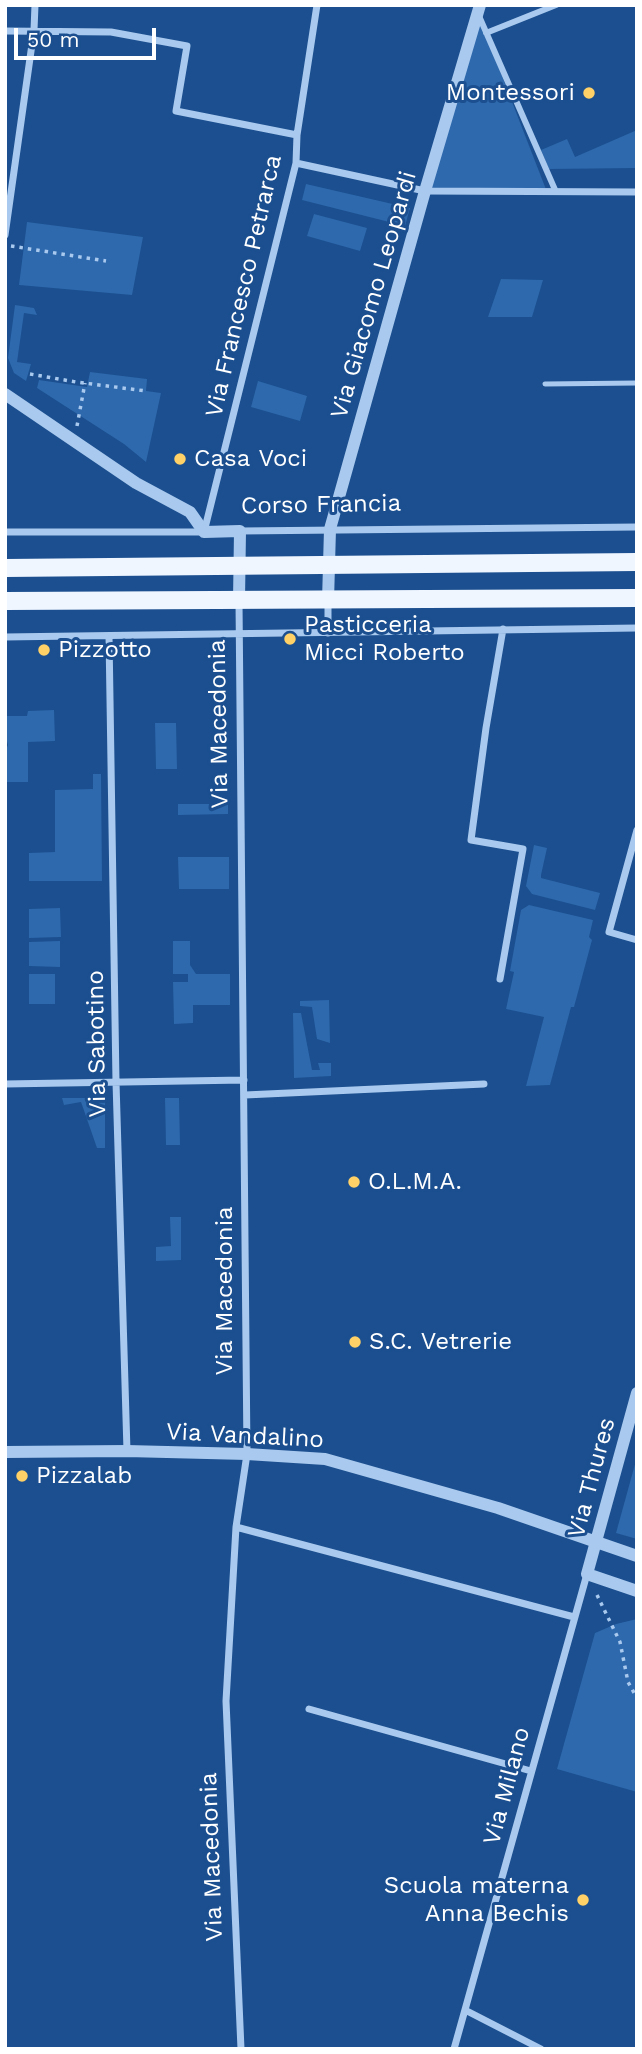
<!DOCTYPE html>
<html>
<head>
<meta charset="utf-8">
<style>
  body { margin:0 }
  #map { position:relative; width:642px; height:2054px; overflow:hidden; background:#1b4f8f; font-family:"Work Sans",sans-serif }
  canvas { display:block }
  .frame { position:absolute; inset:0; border:7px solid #fff; pointer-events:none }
  .scale { position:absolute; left:14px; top:28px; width:142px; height:32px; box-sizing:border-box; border:4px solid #fff; border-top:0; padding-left:9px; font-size:21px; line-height:24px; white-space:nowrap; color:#fff; -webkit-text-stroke:5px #1b4f8f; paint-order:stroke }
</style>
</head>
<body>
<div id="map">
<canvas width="642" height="2054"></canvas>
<div class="frame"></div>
<div class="scale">50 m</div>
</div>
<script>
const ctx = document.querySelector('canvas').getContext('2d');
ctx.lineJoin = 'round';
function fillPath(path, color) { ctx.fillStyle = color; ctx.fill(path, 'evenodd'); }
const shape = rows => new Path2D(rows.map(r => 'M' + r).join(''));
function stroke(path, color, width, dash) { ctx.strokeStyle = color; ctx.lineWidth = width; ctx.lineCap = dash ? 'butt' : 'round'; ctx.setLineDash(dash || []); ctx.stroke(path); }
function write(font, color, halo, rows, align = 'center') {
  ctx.font = font + ' "Work Sans",sans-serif'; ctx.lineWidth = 6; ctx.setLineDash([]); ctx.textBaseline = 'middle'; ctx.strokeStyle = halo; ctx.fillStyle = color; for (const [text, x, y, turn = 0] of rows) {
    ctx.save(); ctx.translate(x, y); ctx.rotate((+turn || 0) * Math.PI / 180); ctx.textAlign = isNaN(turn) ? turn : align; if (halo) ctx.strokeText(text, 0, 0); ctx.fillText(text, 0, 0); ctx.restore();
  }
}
fillPath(shape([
  [478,14,547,192,425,191],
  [637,130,637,168,549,169,541,150,567,139,575,157],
  [306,184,410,208,405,226,302,200],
  [314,214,367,228,360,251,307,236],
  [27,222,143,237,132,295,19,285],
  [501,279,543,280,532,317,488,317],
  [15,305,34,308,37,315,24,313,17,362,31,364,26,381,14,373,8,358],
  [90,372,147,379,146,391,161,393,146,462,124,444,37,388,39,380,87,387],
  [258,381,307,396,300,421,251,407],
  [54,710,55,741,28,742,28,782,5,782,5,752,8,745,5,734,5,716,27,716,28,711],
  [155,723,176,723,177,769,156,769],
  [93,774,101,774,102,881,29,881,29,853,55,852,55,790,93,789],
  [178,804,228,804,228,814,178,815],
  [534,845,547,848,541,875,541,878,600,893,595,910,532,894,526,886],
  [178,857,229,857,229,889,179,889],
  [529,905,593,920,589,937,592,940,574,1007,571,1007,550,1085,526,1086,544,1017,506,1009,514,972,510,971,521,910],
  [60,908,61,937,29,938,29,909],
  [60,941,60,967,29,966,29,942],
  [173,941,190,941,190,965,196,974,230,974,230,1005,193,1005,193,1023,174,1024,173,982,188,982,188,974,173,974],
  [29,974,55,974,55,1004,29,1004],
  [329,1000,330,1043,317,1039,312,1007,300,1006,300,1001],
  [293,1013,301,1013,312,1070,320,1070,318,1063,331,1063,331,1076,294,1078],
  [62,1098,105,1098,105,1148,97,1148,81,1102,64,1105],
  [165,1098,179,1098,180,1145,166,1145],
  [170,1217,181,1217,181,1260,156,1261,156,1247,171,1246],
  [637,1457,637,1539,616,1533],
  [637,1619,637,1792,557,1769,595,1633,616,1624]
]), '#2e69ad');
stroke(shape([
  [11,246,106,261],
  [30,374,76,382,146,391],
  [77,426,85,383],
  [597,1595,620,1642,628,1682,637,1698]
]), '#a9c9ee', 3.5, [3.5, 5]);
stroke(shape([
  [545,384,637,383]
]), '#a9c9ee', 5);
stroke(shape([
  [479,16,556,192],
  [486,33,556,5]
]), '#a9c9ee', 6);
stroke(shape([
  [5,31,111,32,187,46,176,111,297,135],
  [296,163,425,191,637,192],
  [5,235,34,30,35,5],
  [240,531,637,527],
  [5,532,204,532,296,163,297,135,317,5],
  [239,602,247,1454,236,1527,226,1701,241,2049],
  [328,633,328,601],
  [109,636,116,1082,127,1451],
  [5,637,637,628],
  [637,830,609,932,637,940],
  [500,979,523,849,471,840,486,728,503,629],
  [5,1084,244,1080],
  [245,1095,484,1084],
  [236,1527,574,1617],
  [309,1709,531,1771],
  [465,2010,541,2049],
  [454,2049,587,1574]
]), '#a9c9ee', 7);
stroke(shape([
  [5,394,136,483,190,512,204,532,240,531,239,600],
  [328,601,330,529,425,191,480,5],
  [637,1393,587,1574,637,1591],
  [5,1452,127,1451,247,1454,325,1459,498,1508,637,1556]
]), '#a9c9ee', 12);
stroke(shape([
  [5,568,637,562],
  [5,601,637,598]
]), '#f0f6ff', 18);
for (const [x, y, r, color] of [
  [589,93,7,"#ffd166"],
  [180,459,7,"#ffd166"],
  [290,639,7,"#ffd166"],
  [44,650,7,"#ffd166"],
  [354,1182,7,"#ffd166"],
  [355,1342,7,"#ffd166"],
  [22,1476,7,"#ffd166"],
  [583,1900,7,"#ffd166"]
]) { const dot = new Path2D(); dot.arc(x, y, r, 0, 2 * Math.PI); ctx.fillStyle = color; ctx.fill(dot); stroke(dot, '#1b4f8f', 2.5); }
write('24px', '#fff', '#1b4f8f', [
  ["Montessori",575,93,"right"],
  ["Casa Voci",194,459],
  ["Pasticceria",304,625],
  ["Micci Roberto",304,653],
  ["Pizzotto",58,650],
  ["O.L.M.A.",368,1182],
  ["S.C. Vetrerie",369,1342],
  ["Pizzalab",36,1476],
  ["Scuola materna",569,1886,"right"],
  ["Anna Bechis",569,1914,"right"]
], 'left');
write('24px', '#fff', '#1b4f8f', [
  ["Via Francesco Petrarca",244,286,-77],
  ["Via Giacomo Leopardi",374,295,-74],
  ["Corso Francia",321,505,-1],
  ["Via Macedonia",219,724,-91],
  ["Via Sabotino",97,1044,-91],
  ["Via Macedonia",225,1291,-90],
  ["Via Vandalino",245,1436,3],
  ["Via Thures",592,1478,-75],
  ["Via Milano",507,1786,-75],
  ["Via Macedonia",212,1857,-92]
]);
</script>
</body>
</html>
